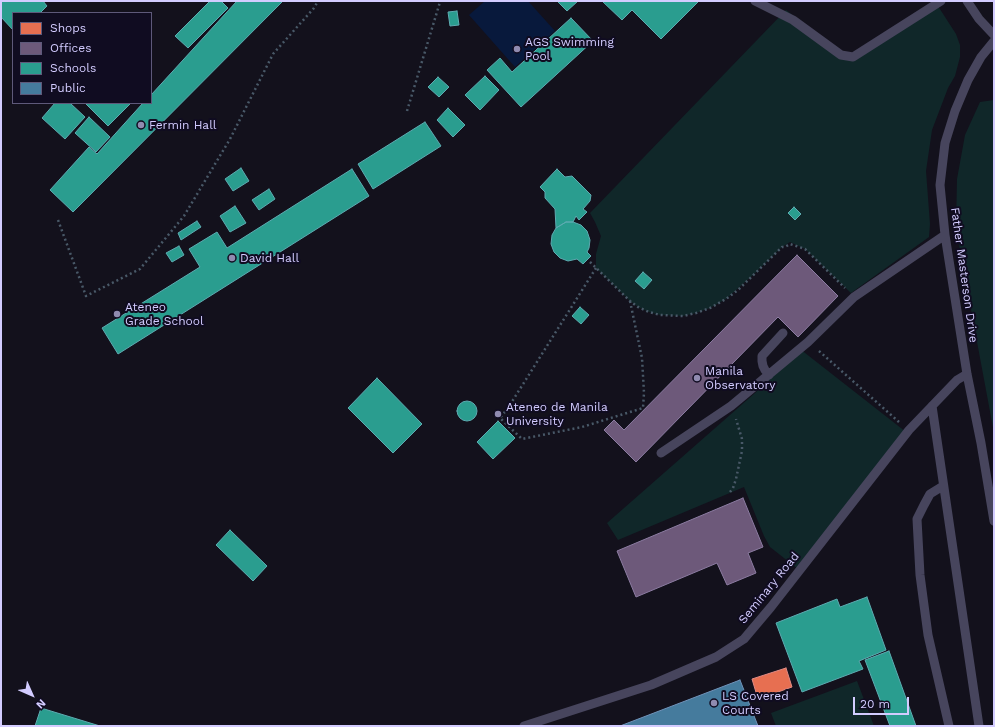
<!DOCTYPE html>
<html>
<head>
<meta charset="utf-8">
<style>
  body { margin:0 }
  #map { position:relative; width:995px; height:727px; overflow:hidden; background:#13111c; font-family:"Work Sans",sans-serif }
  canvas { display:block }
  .frame { position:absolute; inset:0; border:2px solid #d3ccff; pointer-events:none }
  .legend { position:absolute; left:12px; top:12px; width:140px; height:92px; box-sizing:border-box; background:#100c21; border:1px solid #5e597a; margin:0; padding:5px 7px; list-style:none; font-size:12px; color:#d3ccff }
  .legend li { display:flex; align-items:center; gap:8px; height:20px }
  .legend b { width:20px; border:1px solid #5e597a }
  .north { position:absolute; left:12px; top:675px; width:40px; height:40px; -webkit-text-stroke:3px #100c21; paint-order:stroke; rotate:135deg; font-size:11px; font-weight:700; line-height:16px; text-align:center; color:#d3ccff }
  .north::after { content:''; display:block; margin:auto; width:14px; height:18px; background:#d3ccff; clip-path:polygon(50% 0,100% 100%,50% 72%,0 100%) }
  .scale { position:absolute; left:853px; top:697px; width:56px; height:18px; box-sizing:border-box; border:2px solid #d3ccff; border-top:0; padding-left:5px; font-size:12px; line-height:14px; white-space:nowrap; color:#d3ccff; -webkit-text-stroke:3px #100c21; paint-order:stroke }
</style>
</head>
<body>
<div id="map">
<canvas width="995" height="727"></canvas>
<div class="frame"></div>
<ul class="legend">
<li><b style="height:11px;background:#e76f51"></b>Shops</li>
<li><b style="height:11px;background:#6d597a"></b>Offices</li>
<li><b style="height:11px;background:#2a9d8f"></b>Schools</li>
<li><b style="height:11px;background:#457b9d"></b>Public</li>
</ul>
<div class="north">N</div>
<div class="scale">20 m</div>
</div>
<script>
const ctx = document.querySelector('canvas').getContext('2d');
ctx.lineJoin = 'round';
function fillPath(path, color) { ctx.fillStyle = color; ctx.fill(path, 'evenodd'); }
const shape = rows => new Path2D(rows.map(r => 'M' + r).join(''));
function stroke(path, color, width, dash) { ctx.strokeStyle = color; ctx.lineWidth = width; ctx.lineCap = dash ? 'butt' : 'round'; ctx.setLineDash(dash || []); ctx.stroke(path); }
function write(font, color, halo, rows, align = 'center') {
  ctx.font = font + ' "Work Sans",sans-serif'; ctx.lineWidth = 4; ctx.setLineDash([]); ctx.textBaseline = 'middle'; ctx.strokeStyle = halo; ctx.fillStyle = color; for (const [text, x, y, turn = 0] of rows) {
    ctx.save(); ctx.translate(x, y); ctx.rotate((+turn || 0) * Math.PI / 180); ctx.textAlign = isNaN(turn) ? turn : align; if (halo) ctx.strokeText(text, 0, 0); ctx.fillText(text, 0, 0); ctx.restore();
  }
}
fillPath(shape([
  [936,3,956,34,960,45,960,57,955,76,948,88,932,130,926,171,930,224,929,237,851,293,805,249,790,242,782,247,753,275,726,299,710,308,696,313,683,316,660,315,649,312,638,307,630,301,596,268,596,254,601,236,595,222,590,213,786,10,842,54,855,55],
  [994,100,994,433,956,229,957,179,965,135,980,102],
  [800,349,906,432,798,569,770,547,764,536,744,487,618,540,607,523,755,393],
  [857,681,874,726,776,726,771,713]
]), '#102729');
fillPath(shape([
  [485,1,528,1,555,31,515,67,469,15]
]), '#08193c');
const shops = shape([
  [786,668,792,687,758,699,752,679,786,668]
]);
fillPath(shops, '#e76f51');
stroke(shops, '#e18b85', 1);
const offices = shape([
  [797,255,838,296,798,337,778,317,636,462,604,430,614,420,624,430,797,255],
  [743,498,763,547,748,553,756,573,727,585,717,563,636,597,617,551,743,498]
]);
fillPath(offices, '#6d597a');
stroke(offices, '#8c7ca2', 1);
const schools = shape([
  [1,1,43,1,47,6,40,13,13,13,13,30,1,17,1,1],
  [210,1,221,1,228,8,188,48,175,36,210,1],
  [237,1,283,1,73,212,50,190,89,147,97,154,143,103,151,103,151,95,237,1],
  [557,1,578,1,567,11,557,1],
  [602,1,699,1,661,39,632,10,622,20,602,1],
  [457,11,459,25,450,26,448,12,457,11],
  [571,18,593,41,521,107,487,70,500,58,512,72,571,18],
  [485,76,499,90,480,110,465,95,485,76],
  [438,77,449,87,439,97,428,87,438,77],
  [55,103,70,103,85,117,65,139,42,118,55,103],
  [85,103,131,103,108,126,85,103],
  [448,108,465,125,453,137,437,120,448,108],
  [89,117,110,137,96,152,75,133,89,117],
  [425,122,441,146,373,189,358,164,425,122],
  [241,168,249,181,233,191,225,179,241,168],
  [352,169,369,196,118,354,102,328,200,267,189,249,217,232,227,248,352,169],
  [557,169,565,177,572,176,591,195,590,201,583,209,587,212,579,220,576,216,573,222,566,222,556,228,555,209,545,198,545,192,540,187,557,169],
  [269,189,275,199,259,210,252,200,269,189],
  [235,206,246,223,230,232,220,216,235,206],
  [794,207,801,214,795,220,788,213,794,207],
  [197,221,201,227,181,240,178,233,197,221],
  [566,222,573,222,581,225,587,231,590,240,589,248,587,252,591,256,583,264,577,259,568,261,560,258,554,252,551,244,552,235,556,228,566,222],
  [179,246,184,255,172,262,166,253,179,246],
  [643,272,652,280,644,289,635,281,643,272],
  [580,307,589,315,581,324,572,316,580,307],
  [377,378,422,424,393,453,348,408,377,378],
  '457 411a10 10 0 1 1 20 0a10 10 0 1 1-20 0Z',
  [498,421,515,438,493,459,477,442,498,421],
  [230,530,267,566,253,581,216,545,230,530],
  [867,597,886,650,859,661,863,669,802,692,776,623,837,599,840,607,867,597],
  [889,651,916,726,890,726,865,660,889,651],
  [41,708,100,726,35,726,41,708]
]);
fillPath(schools, '#2a9d8f');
stroke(schools, '#5dabb1', 1);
const public = shape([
  [740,680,758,726,620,726,740,680]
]);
fillPath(public, '#457b9d');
stroke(public, '#7093ba', 1);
stroke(shape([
  [407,111,440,2],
  [58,220,86,296,140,269,184,216,230,139,273,54,314,8,318,1],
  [590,262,630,301,638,307,649,312,660,315,683,316,696,313,710,308,726,299,738,290,782,247,785,247,790,244,805,249,845,288],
  [596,268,508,408,500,418,522,439,582,427,643,408,644,393,642,358,630,301],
  [819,351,899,422],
  [730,492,733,488,736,479,742,451,742,439,736,419]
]), '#495968', 2.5, [2, 3]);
stroke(shape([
  [755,1,793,20,841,55,853,57,941,1],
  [967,1,979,19,994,35],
  [994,41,981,57,968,80,955,111,945,143,940,185,945,235,967,374,981,443,994,521],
  [769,375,765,370,763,366,762,361,762,356,783,333],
  [932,406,979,726],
  [661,453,731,406,808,342,854,297,945,235],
  [943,486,930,494,924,505,917,519,920,575,928,635,949,726],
  [524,726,651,685,716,657,744,639,771,607,909,430,957,380,967,374]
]), '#47455d', 9);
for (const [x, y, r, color] of [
  [517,49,4,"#908bb0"],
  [141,125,4,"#908bb0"],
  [232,258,4,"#908bb0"],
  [117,314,4,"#908bb0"],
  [697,378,4,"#908bb0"],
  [498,414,4,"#908bb0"],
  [714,703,4,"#908bb0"]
]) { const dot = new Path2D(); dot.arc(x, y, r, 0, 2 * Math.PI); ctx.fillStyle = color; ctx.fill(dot); stroke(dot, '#100c21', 1.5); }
write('12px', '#d3ccff', '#100c21', [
  ["AGS Swimming",525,42],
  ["Pool",525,56],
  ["Fermin Hall",149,125],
  ["David Hall",240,258],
  ["Ateneo",125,307],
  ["Grade School",125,321],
  ["Manila",705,371],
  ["Observatory",705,385],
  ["Ateneo de Manila",506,407],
  ["University",506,421],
  ["LS Covered",722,696],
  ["Courts",722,710]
], 'left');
write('12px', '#d3ccff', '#100c21', [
  ["Father Masterson Drive",964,275,82],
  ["Seminary Road",769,588,-51]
]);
</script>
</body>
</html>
